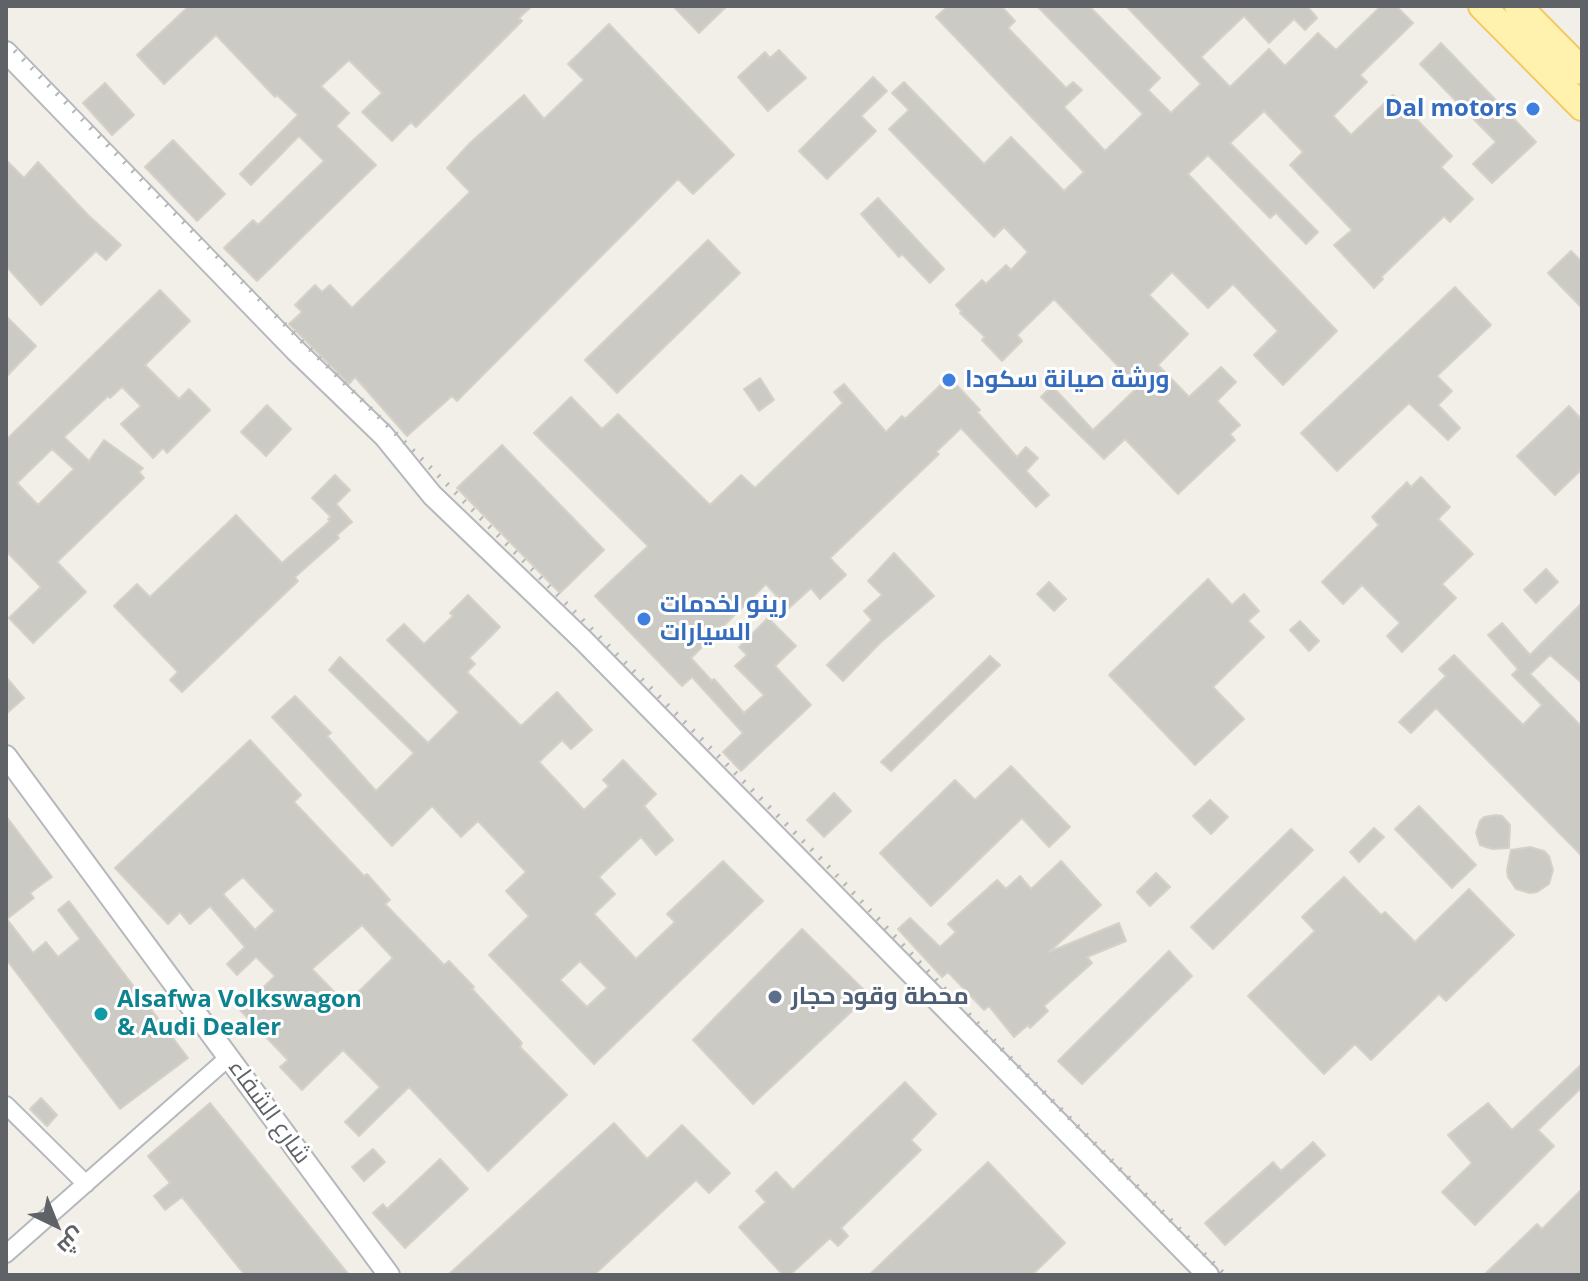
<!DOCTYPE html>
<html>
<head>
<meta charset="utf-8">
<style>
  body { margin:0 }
  #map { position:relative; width:1588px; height:1281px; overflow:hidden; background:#f1efe8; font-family:"Open Sans",Cairo,sans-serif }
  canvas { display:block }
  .frame { position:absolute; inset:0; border:8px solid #5f6368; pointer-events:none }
  .north { position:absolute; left:16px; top:1185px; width:80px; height:80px; -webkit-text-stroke:6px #fff; paint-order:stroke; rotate:137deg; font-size:22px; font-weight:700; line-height:32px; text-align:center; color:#5f6368 }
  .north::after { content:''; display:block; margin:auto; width:28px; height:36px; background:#5f6368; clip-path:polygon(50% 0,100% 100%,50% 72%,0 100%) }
</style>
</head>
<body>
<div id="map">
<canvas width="1588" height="1281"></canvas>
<div class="frame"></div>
<div class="north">ش</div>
</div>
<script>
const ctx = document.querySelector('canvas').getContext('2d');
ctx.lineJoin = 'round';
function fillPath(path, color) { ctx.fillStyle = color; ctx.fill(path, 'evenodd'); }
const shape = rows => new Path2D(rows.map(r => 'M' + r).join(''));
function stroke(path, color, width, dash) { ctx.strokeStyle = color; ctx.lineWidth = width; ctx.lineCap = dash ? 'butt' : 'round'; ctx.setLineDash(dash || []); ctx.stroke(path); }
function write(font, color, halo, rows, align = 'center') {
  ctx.font = font + ' "Open Sans",Cairo,sans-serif'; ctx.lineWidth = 6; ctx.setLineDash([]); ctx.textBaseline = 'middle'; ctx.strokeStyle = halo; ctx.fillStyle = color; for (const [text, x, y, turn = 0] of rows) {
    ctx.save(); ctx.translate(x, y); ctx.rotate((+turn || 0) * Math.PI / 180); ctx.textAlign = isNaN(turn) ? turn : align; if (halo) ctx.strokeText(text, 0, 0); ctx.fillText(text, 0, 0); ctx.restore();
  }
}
const building = shape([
  [189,6,532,6,519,18,522,21,416,127,411,122,392,141,362,112,382,93,349,60,321,86,349,113,336,126,376,165,257,281,224,248,253,220,258,225,324,161,299,136,251,185,240,174,298,115,277,95,275,97,216,35,164,84,137,55,189,6],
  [673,6,727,6,699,33,673,6],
  [948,6,1001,6,1015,21,1008,28,1066,88,1073,82,1082,90,1064,107,1105,151,1143,114,1037,6,1089,6,1160,78,1148,90,1171,113,1201,84,1126,6,1307,6,1317,18,1305,30,1294,19,1269,43,1244,16,1201,57,1230,87,1269,49,1285,66,1318,33,1336,50,1381,6,1396,6,1413,23,1360,75,1367,82,1333,116,1351,135,1393,95,1452,156,1441,167,1473,199,1450,222,1444,216,1381,277,1383,279,1374,288,1334,245,1352,230,1290,165,1303,152,1264,111,1230,143,1318,232,1306,244,1276,213,1270,218,1208,155,1188,174,1337,331,1283,385,1254,355,1278,331,1233,284,1208,308,1172,272,1149,295,1188,334,1158,365,1189,397,1221,367,1236,382,1217,401,1240,425,1230,434,1235,440,1178,494,1125,439,1104,459,1041,397,1052,386,1093,430,1138,387,1054,299,1017,335,1022,341,1002,361,982,340,985,337,960,313,962,312,956,305,982,280,986,284,1006,265,1011,270,1028,252,1004,227,994,237,889,129,909,110,892,93,904,82,984,164,1011,137,1064,191,1084,172,936,17,948,6],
  [609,24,734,155,693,194,678,179,457,401,452,396,407,436,355,377,349,384,289,324,302,312,295,305,315,285,322,292,330,285,352,308,470,192,447,168,471,142,524,95,544,119,584,80,568,64,609,24],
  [1441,43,1536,142,1492,183,1473,164,1496,142,1420,64,1441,43],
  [779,50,806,78,768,111,738,77,765,52,770,58,779,50],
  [873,77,887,91,861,116,876,131,827,179,799,151,873,77],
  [105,83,134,115,112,135,83,103,105,83],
  [173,140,225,194,197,221,145,167,173,140],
  [6,160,24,178,38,162,88,215,121,245,106,260,96,251,41,305,6,266,6,160],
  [878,198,944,269,930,283,902,254,899,257,861,214,878,198],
  [708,240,740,273,617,393,585,360,708,240],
  [1571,251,1582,262,1582,308,1548,273,1571,251],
  [1455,287,1491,325,1437,376,1452,391,1438,405,1460,428,1448,440,1409,403,1337,471,1301,433,1455,287],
  [160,290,190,321,145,365,179,399,189,389,210,410,167,453,163,448,153,458,121,424,141,406,122,387,110,398,108,396,64,437,89,461,104,440,143,468,139,472,144,478,57,562,86,592,33,643,9,618,41,587,6,551,6,440,160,290],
  [52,449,74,469,38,505,17,483,52,449],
  [6,316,36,346,6,377,6,316],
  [949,377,980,410,977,412,1017,457,1026,447,1038,458,1026,471,1049,495,1036,507,961,428,936,452,939,454,830,558,846,575,820,599,811,588,788,609,766,584,691,658,712,681,714,679,744,713,764,695,735,666,747,655,739,647,768,618,796,646,775,666,811,705,741,771,723,752,743,733,692,677,682,686,595,596,648,546,534,433,571,397,602,429,618,414,710,505,741,475,755,488,843,403,834,392,844,384,886,432,902,416,905,419,949,377],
  [760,378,774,400,759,411,744,389,760,378],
  [267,405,291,429,266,456,241,432,267,405],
  [1569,406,1582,420,1582,469,1555,495,1517,456,1569,406],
  [502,445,604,550,560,593,457,488,502,445],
  [335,475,350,490,336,504,352,522,337,535,339,538,295,577,298,581,182,692,170,680,178,672,114,606,137,584,150,597,236,515,282,563,330,521,328,519,331,517,312,498,335,475],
  [1421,477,1450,507,1438,519,1473,554,1442,584,1456,598,1402,652,1387,636,1400,623,1362,585,1343,604,1322,582,1379,525,1372,517,1407,482,1411,487,1421,477],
  [894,553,934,596,880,643,843,681,827,665,872,620,864,611,882,595,868,581,894,553],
  [1546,569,1558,582,1536,603,1524,590,1546,569],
  [1208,579,1232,605,1244,594,1259,611,1248,621,1264,637,1213,687,1244,719,1195,765,1109,675,1208,579],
  [1049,582,1066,599,1054,611,1037,594,1049,582],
  [468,595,500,627,469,658,475,664,467,672,521,726,557,692,592,730,571,749,562,740,539,762,584,810,609,786,603,780,623,760,656,794,644,806,673,840,656,855,641,837,599,877,615,894,594,914,636,959,675,922,667,914,723,861,763,901,594,1064,489,955,529,916,506,891,526,872,478,821,461,837,432,806,392,846,272,717,295,696,331,733,327,736,376,791,414,753,329,670,340,657,428,743,459,712,387,640,404,624,424,644,453,616,450,613,468,595],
  [580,961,607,988,587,1007,560,980,580,961],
  [1582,603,1582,683,1550,655,1530,674,1582,727,1582,856,1436,708,1411,733,1399,722,1446,676,1439,669,1454,655,1523,725,1542,705,1512,675,1518,669,1488,635,1502,623,1530,655,1582,603],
  [1300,621,1319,641,1309,651,1290,630,1300,621],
  [990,656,1000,665,891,771,881,762,990,656],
  [6,677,24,698,6,714,6,677],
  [250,740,301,795,294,802,364,876,367,874,390,900,385,904,444,965,449,961,474,987,472,989,522,1043,520,1047,567,1095,488,1171,409,1087,359,1136,345,1122,380,1087,343,1050,302,1090,280,1067,288,1060,240,1010,275,976,256,957,237,975,227,964,245,947,210,906,190,924,180,912,168,924,115,868,250,740],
  [243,877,275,911,255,930,223,894,243,877],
  [362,925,393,958,346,1004,312,969,362,925],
  [1011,766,1070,827,1049,847,1022,818,931,906,880,853,955,780,975,800,1011,766],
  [834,793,851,811,824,837,807,820,834,793],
  [1210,800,1228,817,1211,834,1193,816,1210,800],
  [1419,806,1476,865,1452,888,1395,829,1419,806],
  [1496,815,1502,816,1510,825,1509,848,1492,849,1480,845,1476,833,1480,821,1484,817,1496,815],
  [6,816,52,877,30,893,34,898,7,919,33,953,46,942,58,957,80,939,58,910,69,901,188,1058,120,1109,6,959,6,816],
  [1374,828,1384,837,1359,862,1350,852,1374,828],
  [1291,829,1313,850,1213,949,1191,927,1291,829],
  [1530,847,1544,851,1549,856,1553,870,1549,884,1537,892,1530,893,1516,889,1508,877,1507,870,1511,850,1530,847],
  [1061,861,1101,905,1049,952,1119,923,1126,941,1087,957,1092,963,1044,1006,1048,1011,1030,1028,1028,1025,1014,1037,989,1006,984,1010,948,972,942,977,898,929,910,918,940,947,956,932,948,924,997,880,1006,889,1020,876,1031,889,1061,861],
  [1156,873,1170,887,1150,906,1137,892,1156,873],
  [1344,877,1381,915,1385,912,1415,942,1469,889,1514,935,1446,1001,1439,994,1371,1060,1355,1044,1324,1074,1248,996,1315,931,1302,917,1344,877],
  [802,929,869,995,753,1104,693,1040,802,929],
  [1169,951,1192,976,1082,1084,1058,1061,1169,951],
  [1582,1064,1582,1087,1538,1130,1554,1146,1475,1225,1442,1192,1472,1163,1448,1135,1488,1103,1512,1130,1582,1064],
  [905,1082,936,1114,911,1140,921,1150,841,1228,848,1236,838,1246,830,1238,790,1275,783,1275,739,1227,766,1202,756,1191,776,1172,793,1190,905,1082],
  [41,1098,57,1115,47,1126,30,1109,41,1098],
  [210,1103,349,1275,245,1275,182,1197,165,1210,154,1196,170,1183,148,1156,210,1103],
  [614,1123,647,1159,682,1125,730,1173,709,1193,696,1180,594,1275,448,1275,614,1123],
  [1313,1142,1325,1155,1225,1245,1205,1223,1273,1162,1281,1171,1313,1142],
  [373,1149,385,1162,364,1181,352,1167,373,1149],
  [440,1159,468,1189,405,1248,373,1213,383,1204,387,1209,440,1159],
  [988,1162,1065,1243,1032,1275,869,1275,988,1162],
  [1582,1189,1582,1275,1484,1275,1537,1224,1542,1229,1582,1189]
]);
fillPath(building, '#cccac5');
stroke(building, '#d6d1c6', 2);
const minor = shape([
  [6,1105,86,1184],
  [6,1254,229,1057]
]);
const tertiary = shape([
  [6,52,295,350,384,436,432,495,584,641,1208,1275],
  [6,756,389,1275]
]);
const primary = shape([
  [1482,6,1582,107],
  [1518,6,1582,71]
]);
stroke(minor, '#b5b8bc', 20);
stroke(tertiary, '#b5b8bc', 24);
stroke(primary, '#f2c960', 30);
stroke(minor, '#fff', 16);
stroke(tertiary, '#fff', 20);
stroke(primary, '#fff2af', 26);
stroke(shape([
  [6,42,268,308,443,480,824,862,1018,1066,1225,1275]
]), '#b6b7b8', 5, [2, 10]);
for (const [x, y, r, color] of [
  [1533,109,8,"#3f7fe0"],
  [949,380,8,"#3f7fe0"],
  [644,619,8,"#3f7fe0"],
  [775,997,8,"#5c6f8a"],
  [101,1014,8,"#0f9aa8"]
]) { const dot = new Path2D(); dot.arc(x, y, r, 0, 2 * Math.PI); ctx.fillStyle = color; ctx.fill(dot); stroke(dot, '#fff', 3); }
write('bold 24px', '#366cbe', '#fff', [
  ["Dal motors",1517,109,"right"],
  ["ورشة صيانة سكودا",965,380],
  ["رينو لخدمات",660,605],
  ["السيارات",660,633]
], 'left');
write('bold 24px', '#4e5e75', '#fff', [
  ["محطة وقود حجار",791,997]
], 'left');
write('bold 24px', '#0d838f', '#fff', [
  ["Alsafwa Volkswagon",117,1000],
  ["& Audi Dealer",117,1028]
], 'left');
write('24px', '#5f6368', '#fff', [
  ["شارع الشفاء",269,1112,54]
]);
</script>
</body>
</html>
